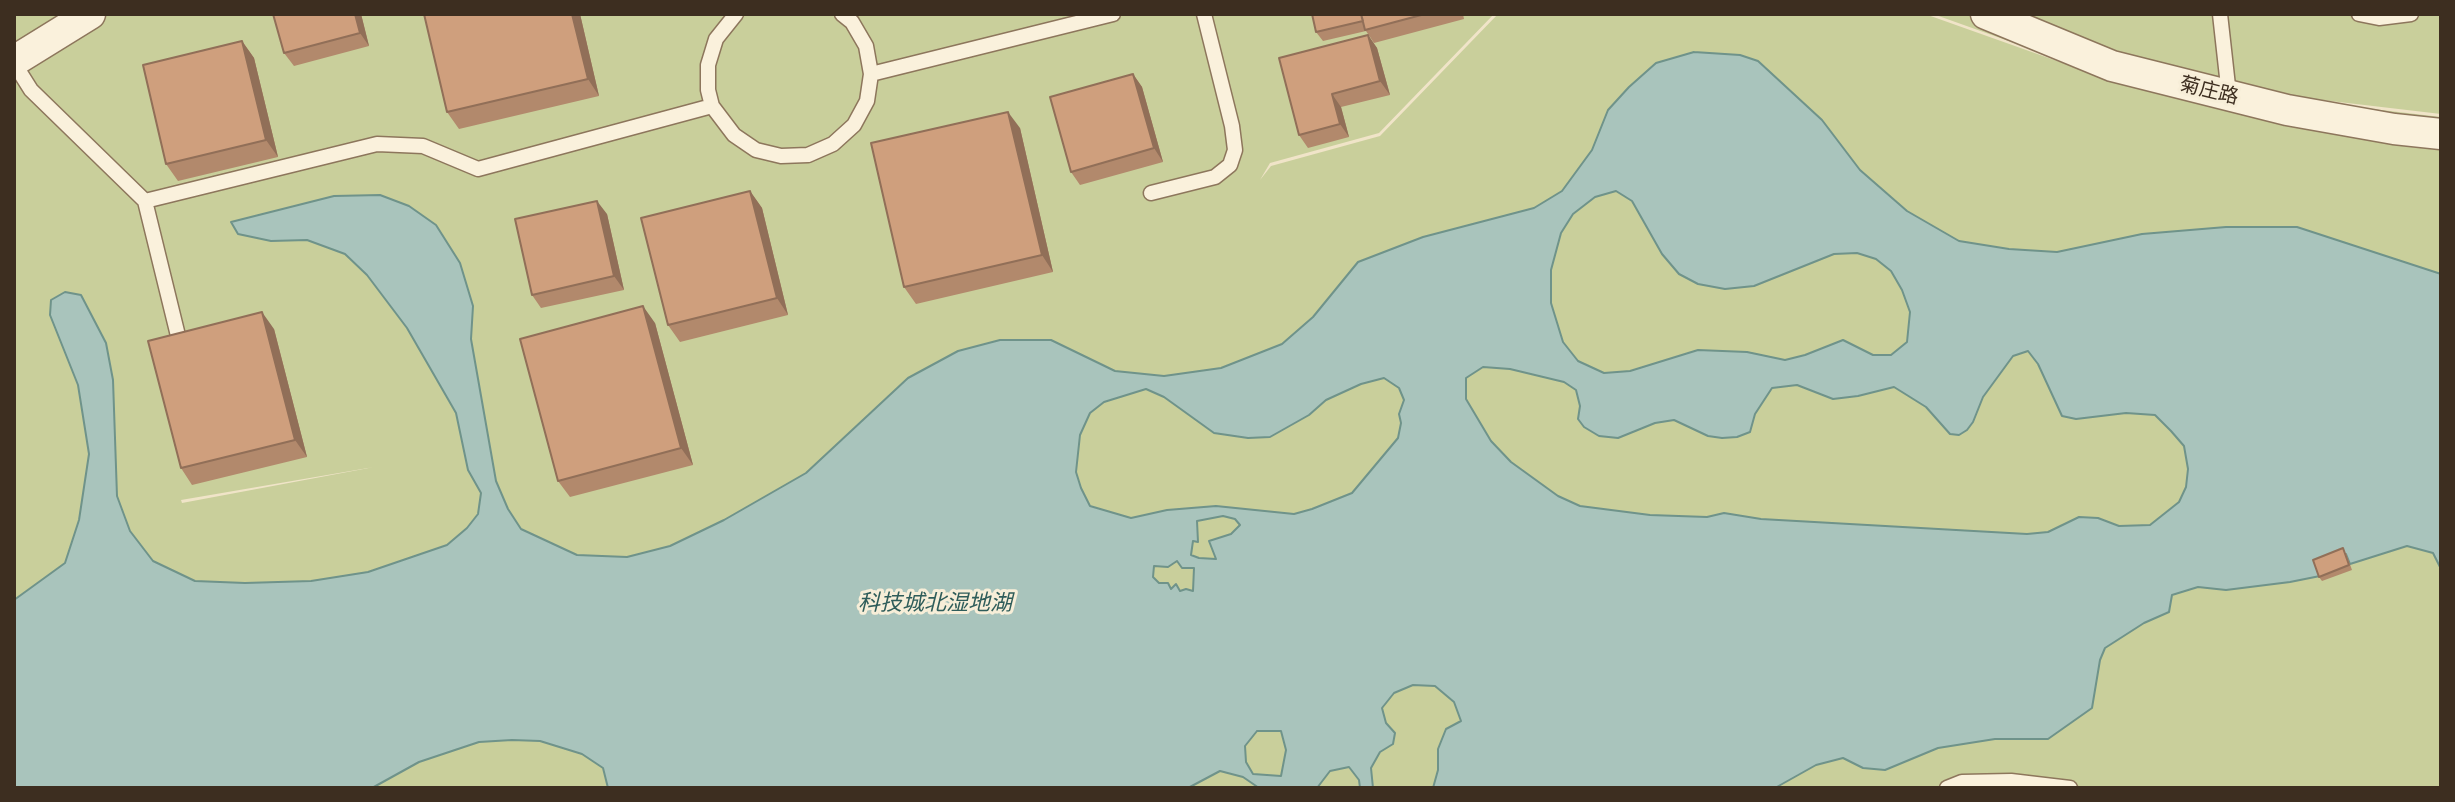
<!DOCTYPE html>
<html>
<head>
<meta charset="utf-8">
<style>
  body { margin:0 }
  #map { position:relative; width:2455px; height:802px; overflow:hidden; background:#f0e4c8; font-family:Literata,serif }
  canvas { display:block }
  .frame { position:absolute; inset:0; border:16px solid #3d2e20; pointer-events:none }
</style>
</head>
<body>
<div id="map">
<canvas width="2455" height="802"></canvas>
<div class="frame"></div>
</div>
<script>
const ctx = document.querySelector('canvas').getContext('2d');
ctx.lineJoin = 'round';
function fillPath(path, color) { ctx.fillStyle = color; ctx.fill(path, 'evenodd'); }
const shape = rows => new Path2D(rows.map(r => 'M' + r).join(''));
function stroke(path, color, width, dash) { ctx.strokeStyle = color; ctx.lineWidth = width; ctx.lineCap = dash ? 'butt' : 'round'; ctx.setLineDash(dash || []); ctx.stroke(path); }
function write(font, color, halo, rows, align = 'center') {
  ctx.font = font + ' Literata,"Noto Sans SC",serif'; ctx.lineWidth = 6; ctx.setLineDash([]); ctx.textBaseline = 'middle'; ctx.strokeStyle = halo; ctx.fillStyle = color; for (const [text, x, y, turn = 0] of rows) {
    ctx.save(); ctx.translate(x, y); ctx.rotate((+turn || 0) * Math.PI / 180); ctx.textAlign = isNaN(turn) ? turn : align; if (halo) ctx.strokeText(text, 0, 0); ctx.fillText(text, 0, 0); ctx.restore();
  }
}
fillPath(shape([
  [14,14,1494,14,1379,133,1270,163,1260,180,1271,166,1380,136,1498,14,1925,14,2102,77,2441,117,2441,788,14,788],
  [374,467,182,503,181,500],
  [1933,14,2441,14,2441,114,2101,74]
]), '#c9cf9b');
const water = shape([
  [1694,52,1740,55,1758,61,1822,120,1860,170,1907,211,1959,241,2009,249,2057,252,2142,234,2226,227,2297,227,2441,274,2441,569,2433,553,2407,546,2350,564,2346,554,2320,576,2290,582,2226,590,2198,587,2172,595,2169,612,2144,623,2105,648,2100,660,2092,708,2048,739,1995,739,1938,748,1885,770,1863,768,1843,758,1816,765,1775,788,1433,788,1438,770,1438,749,1446,729,1461,721,1454,702,1435,686,1413,685,1394,693,1382,708,1386,723,1395,733,1393,744,1380,752,1371,768,1373,788,1360,788,1359,780,1349,767,1330,771,1317,788,1259,788,1243,777,1220,771,1188,788,608,788,603,768,582,754,540,741,512,740,479,742,419,762,372,788,14,788,14,600,65,563,79,520,89,454,78,385,50,315,51,300,65,292,81,295,106,343,113,380,117,496,130,531,153,561,195,581,245,583,311,581,368,572,447,545,467,528,478,514,481,493,468,470,456,413,407,328,367,275,345,254,307,240,271,241,238,234,231,222,334,196,380,195,409,206,436,225,460,263,473,306,471,339,496,481,508,509,521,529,577,555,627,557,670,546,724,520,806,473,908,378,958,351,1000,340,1051,340,1115,371,1164,376,1221,368,1282,344,1313,317,1358,262,1423,237,1534,208,1562,191,1592,150,1608,110,1629,87,1656,63,1694,52],
  [1616,191,1632,201,1662,254,1679,274,1698,284,1725,289,1754,286,1834,254,1857,253,1876,259,1891,271,1902,290,1910,312,1907,342,1891,355,1873,355,1843,340,1805,355,1785,360,1747,352,1698,350,1630,371,1604,373,1578,361,1563,342,1551,303,1551,270,1561,233,1573,214,1595,197,1616,191],
  [2028,351,2038,364,2062,416,2076,419,2126,413,2155,415,2171,431,2184,446,2188,469,2186,487,2179,502,2150,525,2119,526,2098,518,2079,517,2048,532,2027,534,1761,519,1724,513,1707,517,1650,515,1580,506,1558,496,1511,462,1491,441,1466,399,1466,378,1483,367,1510,369,1564,382,1576,390,1580,406,1578,419,1584,427,1599,436,1618,438,1655,423,1674,420,1708,436,1722,438,1737,437,1750,432,1755,414,1772,388,1797,385,1833,399,1858,396,1894,387,1926,407,1950,434,1959,435,1967,430,1973,422,1983,397,2013,356,2028,351],
  [1384,378,1399,388,1404,400,1399,414,1401,423,1398,438,1352,493,1312,509,1294,514,1216,506,1167,510,1131,518,1090,506,1081,488,1076,472,1080,435,1090,413,1104,402,1146,389,1164,397,1214,433,1248,438,1270,437,1309,415,1326,400,1361,384,1384,378],
  [1223,516,1235,519,1240,525,1231,534,1209,541,1216,559,1199,558,1191,555,1193,541,1198,542,1197,521,1223,516],
  [1177,561,1182,568,1194,568,1193,591,1186,589,1180,591,1176,584,1171,589,1168,583,1159,583,1153,577,1154,566,1168,567,1177,561],
  [1257,731,1281,731,1286,750,1281,776,1253,774,1246,762,1245,746,1257,731]
]);
fillPath(water, '#a9c4bc');
stroke(water, '#6f938a', 2);
const service = shape([
  [736,14,716,39,708,65,708,90,712,106,734,135,756,150,781,156,808,155,833,144,854,125,867,101,871,74,866,46,852,22,842,14],
  [2220,14,2229,95],
  [2359,14,2379,18,2411,14],
  [14,63,31,90,145,201,182,352],
  [871,74,1113,14],
  [1151,193,1215,177,1230,165,1235,150,1232,126,1204,14],
  [145,201,377,144,423,146,478,169,712,106],
  [1947,788,1962,782,2011,781,2070,788]
]);
const minor = shape([
  [1986,14,2112,66,2287,110,2394,129,2441,134],
  [14,61,90,14]
]);
stroke(service, '#8d765c', 17);
stroke(minor, '#8d765c', 33);
stroke(service, '#faf1dc', 14);
stroke(minor, '#faf1dc', 30);
fillPath(shape([
  [361,14,369,46,294,66,284,53],
  [424,14,580,14,599,96,459,129,447,112],
  [1312,14,1463,14,1464,19,1374,43,1366,31,1323,41,1316,32],
  [1368,35,1377,48,1390,95,1341,107,1349,137,1308,148,1299,135],
  [242,41,254,58,278,157,178,181,166,164],
  [1133,74,1142,87,1163,162,1080,185,1071,172],
  [1020,128,1053,272,916,304,904,287],
  [750,191,762,208,788,315,680,342,668,325],
  [607,214,624,290,541,308,532,295],
  [655,323,693,465,570,497,558,481],
  [274,329,307,457,192,485,181,468],
  [2346,553,2352,570,2322,581,2319,577]
]), '#b2896c');
fillPath(shape([
  [355,14,361,14,369,46,360,33],
  [572,14,580,14,599,96,588,79],
  [1368,35,1377,48,1390,95,1380,81],
  [242,41,254,58,278,157,266,140],
  [1133,74,1142,87,1163,162,1154,148],
  [1332,94,1341,107,1349,137,1340,124],
  [1008,112,1020,128,1053,272,1042,255],
  [750,191,762,208,788,315,777,298],
  [597,201,607,214,624,290,614,276],
  [643,306,655,323,693,465,681,448],
  [262,312,274,329,307,457,295,440]
]), '#916f58');
const building = shape([
  [273,14,355,14,360,33,284,53,273,14],
  [424,14,572,14,588,79,447,112,424,14],
  [1312,14,1361,14,1363,21,1316,32,1312,14],
  [1361,14,1425,14,1365,30,1361,14],
  [1368,35,1380,81,1332,94,1340,124,1299,135,1279,58,1368,35],
  [242,41,266,140,166,164,143,65,242,41],
  [1133,74,1154,148,1071,172,1050,97,1133,74],
  [1008,112,1042,255,904,287,871,143,1008,112],
  [750,191,777,298,668,325,641,218,750,191],
  [597,201,614,276,532,295,515,219,597,201],
  [643,306,681,448,558,481,520,339,643,306],
  [262,312,295,440,181,468,148,341,262,312],
  [2343,548,2349,565,2319,577,2313,560,2343,548]
]);
fillPath(building, '#cf9f7d');
stroke(building, '#916f58', 2);
write('20px', '#3d2e20', '#f7eed8', [
  ["菊庄路",2209,91,14]
]);
write('italic 22px', '#2f5d5a', '#f7eed8', [
  ["科技城北湿地湖",935,604]
]);
</script>
</body>
</html>
